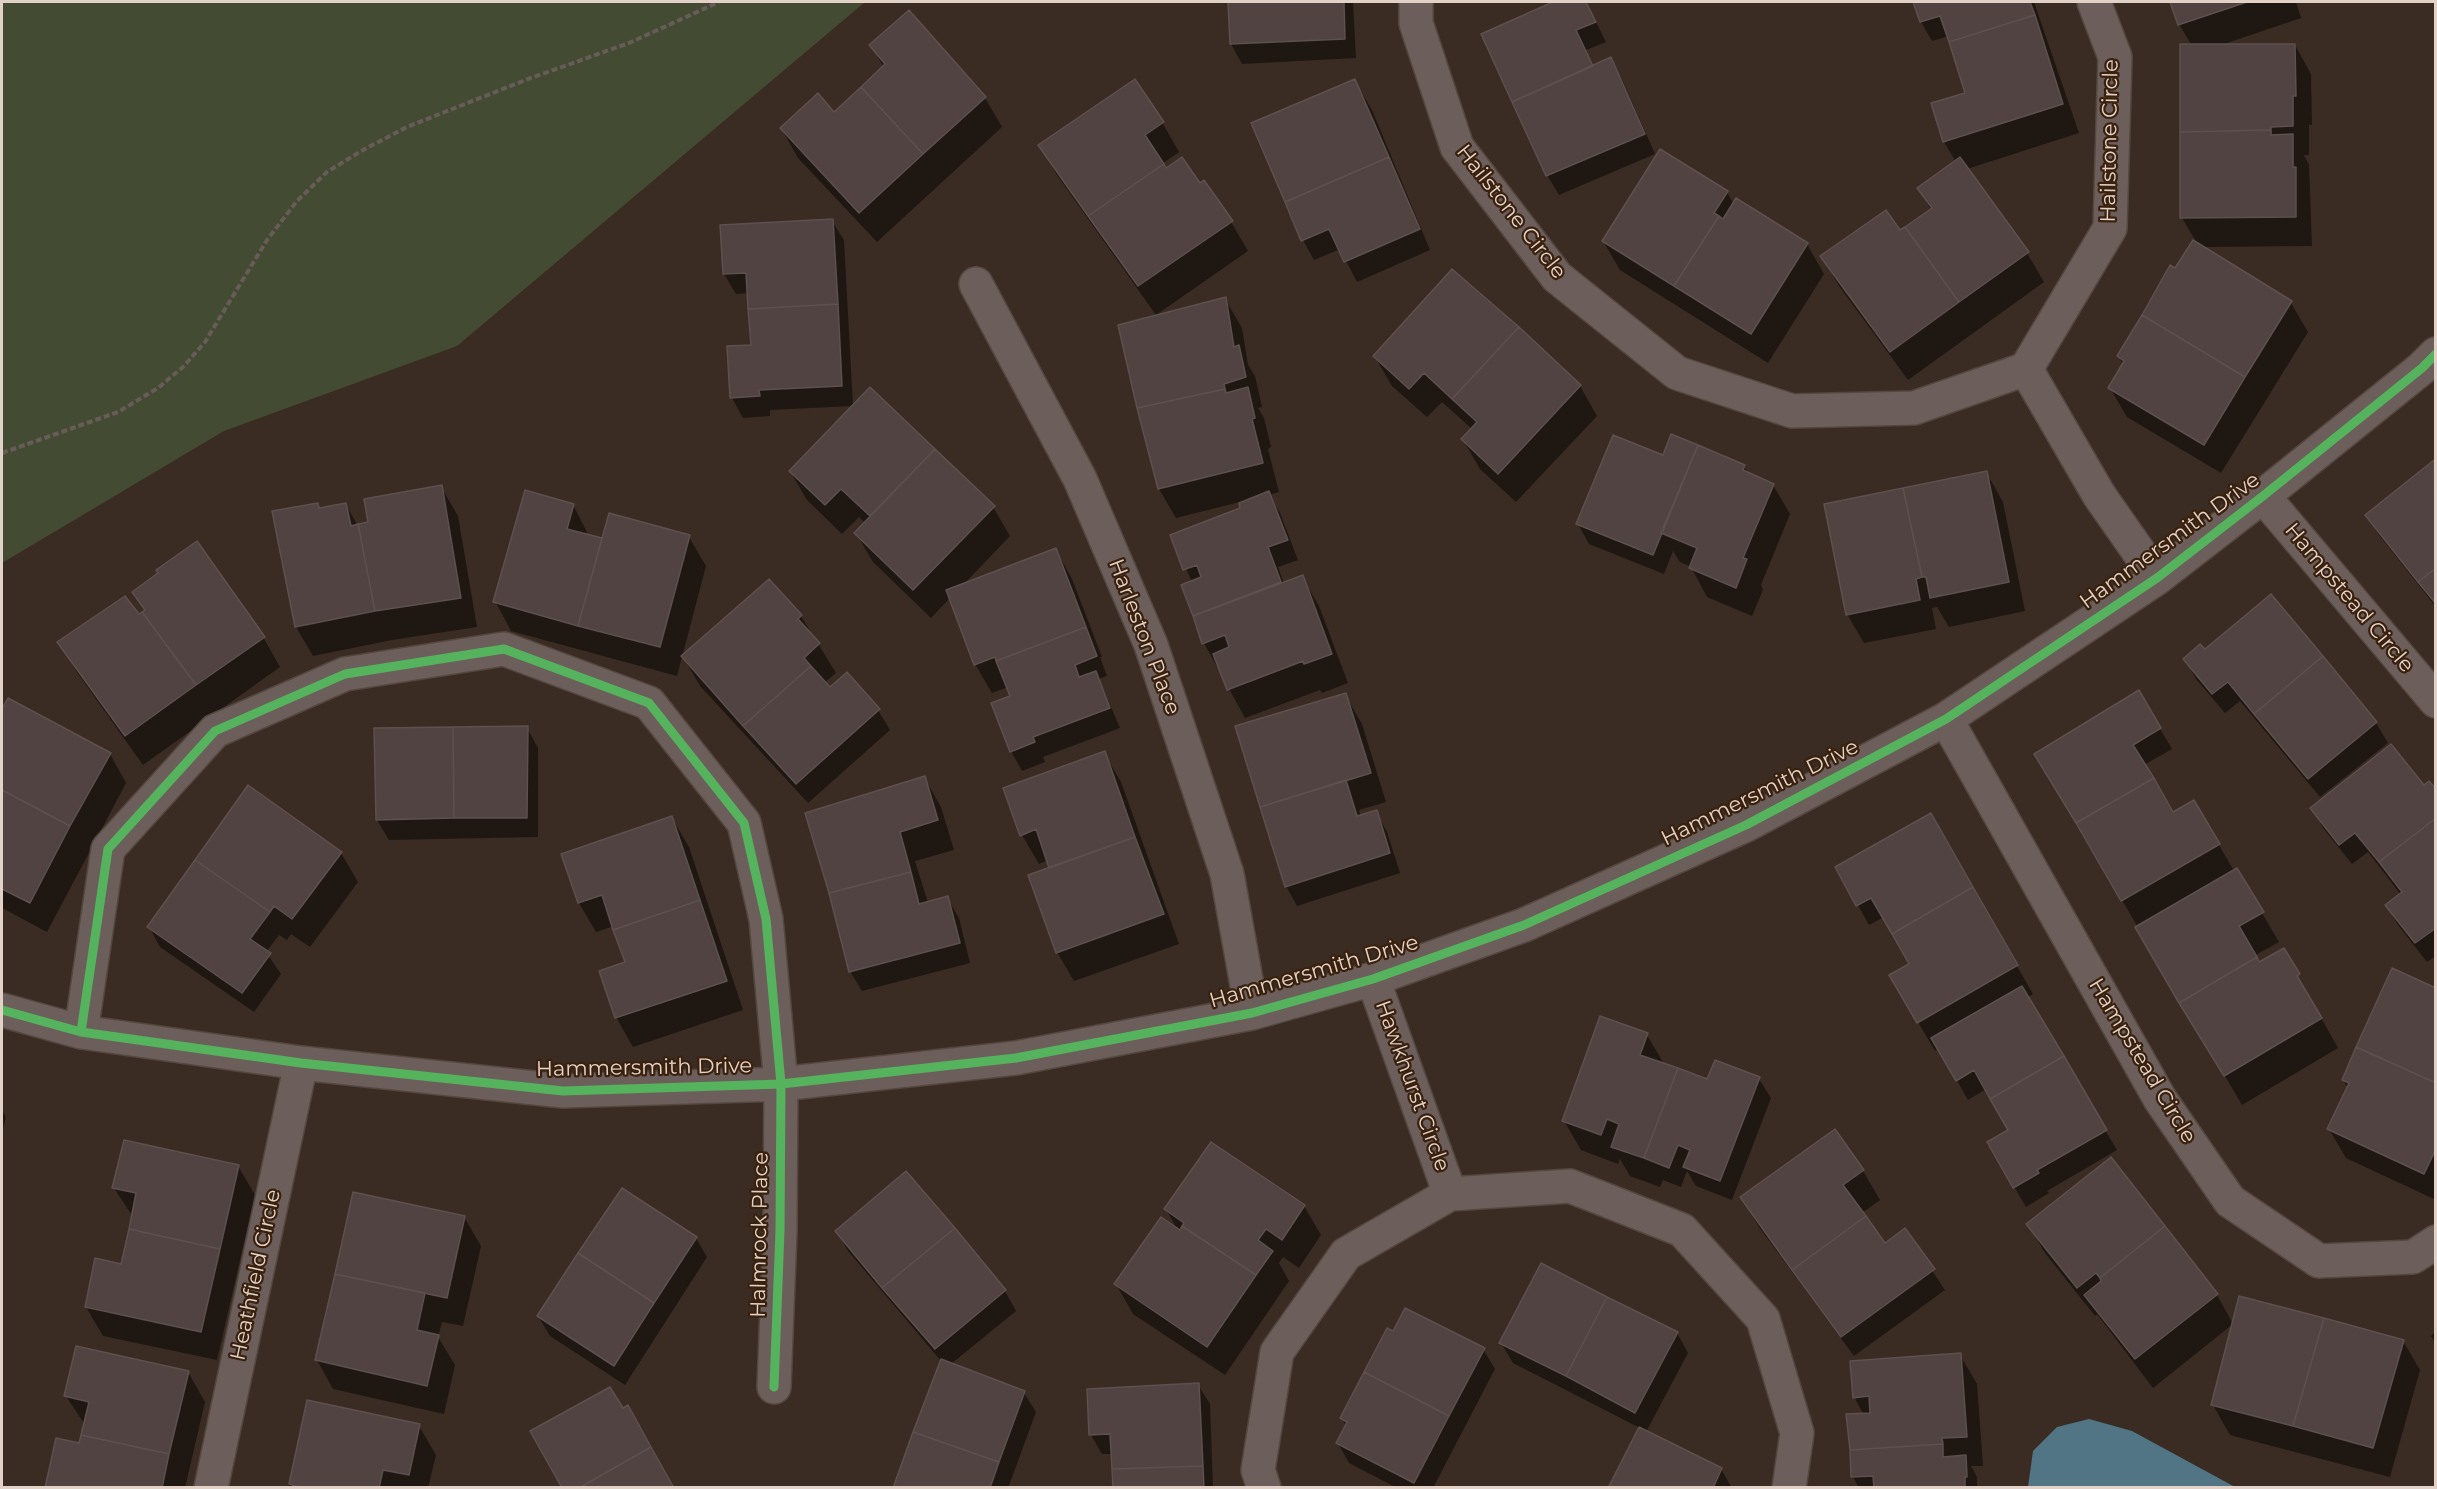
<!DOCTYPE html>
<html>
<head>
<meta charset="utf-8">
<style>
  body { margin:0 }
  #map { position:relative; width:2437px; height:1489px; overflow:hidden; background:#3a2c22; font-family:Montserrat,sans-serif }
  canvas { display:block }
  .frame { position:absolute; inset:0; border:3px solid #e2d1c6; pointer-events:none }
</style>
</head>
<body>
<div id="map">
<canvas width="2437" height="1489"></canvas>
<div class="frame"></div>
</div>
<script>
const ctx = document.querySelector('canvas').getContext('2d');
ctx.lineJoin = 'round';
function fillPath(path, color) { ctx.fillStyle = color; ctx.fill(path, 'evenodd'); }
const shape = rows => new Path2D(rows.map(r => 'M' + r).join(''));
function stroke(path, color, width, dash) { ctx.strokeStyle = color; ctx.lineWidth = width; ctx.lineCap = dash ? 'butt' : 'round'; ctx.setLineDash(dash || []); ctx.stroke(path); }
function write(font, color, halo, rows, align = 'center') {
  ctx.font = font + ' Montserrat,sans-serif'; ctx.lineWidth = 4.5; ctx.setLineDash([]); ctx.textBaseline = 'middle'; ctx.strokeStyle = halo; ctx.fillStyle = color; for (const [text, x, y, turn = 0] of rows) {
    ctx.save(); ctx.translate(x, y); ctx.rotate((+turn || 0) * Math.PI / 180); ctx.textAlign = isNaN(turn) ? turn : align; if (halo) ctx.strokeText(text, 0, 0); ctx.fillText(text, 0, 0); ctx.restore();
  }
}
fillPath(shape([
  [2,2,865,2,457,346,224,431,2,563]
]), '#434b33');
fillPath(shape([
  [2089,1419,2132,1431,2235,1487,2028,1487,2033,1451,2057,1427]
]), '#517584');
fillPath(shape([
  [1229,2,1353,2,1356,58,1242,64,1231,44],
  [1557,2,1586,2,1606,42,1586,50,1594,67,1610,59,1622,79,1655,154,1559,195,1547,175,1483,35],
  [1915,2,2034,2,2079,133,1967,169,2027,253,2044,282,1908,380,1839,286,1822,257,1900,232,1931,210,1919,188,1956,162,1944,142,1933,104,1967,94,1949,36,1932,41,1921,22],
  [2172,2,2296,2,2301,18,2221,45,2295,45,2311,74,2312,125,2309,125,2309,155,2304,155,2309,165,2312,246,2201,247,2291,303,2308,332,2221,473,2127,417,2110,388,2123,365,2119,356,2176,270,2198,245,2182,218,2192,46,2179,24],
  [871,45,985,98,1002,127,877,242,798,158,781,128,834,114,884,68],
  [1355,81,1372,110,1430,250,1357,282,1340,249,1314,260,1303,240],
  [1162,122,1179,152,1162,164,1166,170,1200,185,1231,222,1248,251,1156,315,1057,175,1040,146],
  [1727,192,1734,205,1807,244,1824,274,1768,363,1620,270,1603,241],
  [832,221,844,240,853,406,770,410,770,416,743,418,732,398,752,346,749,293,736,294,724,274],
  [1452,271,1580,386,1597,416,1516,502,1480,469,1463,440,1472,429,1442,402,1427,417,1392,386,1375,357],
  [1225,299,1242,328,1248,365,1255,376,1262,407,1258,408,1264,418,1271,447,1268,449,1279,492,1269,495,1280,513,1298,560,1278,567,1284,584,1302,577,1319,606,1348,683,1322,693,1320,690,1245,718,1204,643,1183,586,1192,582,1172,536,1242,508,1240,502,1176,518,1159,489],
  [870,389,993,507,1010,536,963,585,1056,550,1072,579,1102,657,1100,657,1107,676,1099,679,1120,728,1043,757,1045,762,1022,771,1011,751,1012,697,1008,687,992,693,975,664,950,598,931,618,873,562,856,533,865,523,859,517,842,534,807,500,790,471],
  [1664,457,1744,466,1749,475,1773,485,1790,514,1761,585,1763,590,1752,616,1707,597,1691,567,1680,562,1673,551,1664,574,1589,544,1578,524],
  [2434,462,2436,464,2436,607,2379,535,2367,516],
  [1986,472,2003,502,2025,611,1949,627,1937,607,1932,608,1936,629,1864,643,1847,614],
  [441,487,458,516,477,627,392,640,313,656,296,627,317,504,320,509,346,505,358,526,369,523],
  [573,505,589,536,604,540,689,537,706,566,677,676,511,631,495,601],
  [768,581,801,616,836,673,824,683,829,689,878,710,890,730,808,803,700,686,683,657],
  [134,592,263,637,280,667,143,765,76,671,59,642,138,616,145,611],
  [2271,596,2376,723,2388,743,2320,797,2240,701,2225,713,2196,679,2185,660,2205,651],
  [2138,692,2172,749,2144,765,2172,814,2194,802,2234,871,2237,870,2279,942,2254,956,2259,964,2283,950,2338,1048,2242,1105,2088,842],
  [1345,695,1362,724,1386,802,1359,810,1361,817,1376,812,1387,832,1400,873,1297,906,1286,886],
  [8,700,110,754,126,783,47,932,2,908,2,712],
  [527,728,538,748,538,837,389,840,377,820],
  [1104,753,1121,782,1179,944,1074,981,1057,952,1051,869,1048,860,1039,864,1022,835],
  [924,777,941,807,954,850,915,861,928,903,947,898,959,918,970,963,862,991,850,971,830,892],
  [2423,787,2436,791,2436,956,2427,962,2398,925,2387,906,2401,895,2368,852,2352,864,2323,828,2312,808],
  [1930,815,2033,994,2027,998,2117,1150,2047,1191,2049,1193,2026,1207,1989,1143,2010,1131,1986,1089,1968,1100,1939,1049,1935,1051,1891,976,1911,964,1884,917,1869,925,1837,868],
  [672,818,689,847,743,1010,633,1047,616,1017,627,963,614,926,596,932,579,903,563,855],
  [341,853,358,882,310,947,291,934,287,940,279,935,266,952,281,974,254,1012,160,947,149,927],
  [2436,990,2436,1200,2346,1158,2329,1129,2348,1088,2343,1080],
  [1647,1035,1664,1064,1708,1081,1759,1079,1771,1098,1732,1200,1696,1186,1687,1171,1681,1187,1663,1180,1660,1187,1630,1176,1620,1159,1618,1164,1581,1150,1564,1121],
  [2,1110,6,1117,2,1133],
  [1834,1131,1863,1171,1880,1200,1862,1213,1885,1245,1905,1230,1945,1290,1854,1356,1759,1227,1742,1197],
  [1211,1144,1304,1206,1321,1235,1299,1268,1283,1257,1279,1263,1289,1281,1225,1375,1133,1314,1116,1284,1178,1231,1166,1209],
  [238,1166,255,1195,217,1360,103,1336,86,1307,122,1266,133,1217,114,1188],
  [906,1173,1005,1291,1016,1311,951,1364,1024,1393,1036,1412,1008,1488,895,1488,941,1361,848,1251,837,1231],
  [464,1217,481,1246,463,1326,442,1322,438,1337,455,1365,444,1414,333,1389,317,1360],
  [2028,1224,2217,1295,2233,1324,2403,1341,2420,1370,2390,1477,2230,1435,2213,1405,2233,1324,2153,1388,2097,1314,2095,1316,2045,1253],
  [696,1238,707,1257,625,1385,550,1336,538,1316],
  [2436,1331,2436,1344,2431,1336],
  [1677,1333,1688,1353,1646,1432,1721,1469,1732,1488,1609,1488,1640,1428,1513,1363,1501,1343],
  [1483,1349,1495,1369,1433,1488,1397,1488,1349,1463,1338,1443,1346,1426,1342,1418],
  [1960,1355,1977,1384,1983,1466,1971,1466,1977,1477,1977,1488,1859,1488,1853,1477,1864,1415,1854,1397],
  [188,1372,205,1402,185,1488,47,1488,80,1445,85,1425,66,1396],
  [1198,1385,1210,1404,1213,1488,1114,1488,1113,1454,1102,1454,1091,1435],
  [308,1402,419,1426,436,1455,428,1488,288,1488]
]), '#0007');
const building = shape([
  [1228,2,1344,2,1345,39,1230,44,1228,2],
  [1553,2,1586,2,1596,22,1576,30,1593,66,1512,102,1481,34,1553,2],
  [1913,2,2030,2,2035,15,1949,42,1940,16,1920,22,1913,2],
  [2170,2,2247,2,2178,25,2170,2],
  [909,10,986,97,923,154,861,87,885,64,869,45,909,10],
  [2035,15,2063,104,1943,142,1931,103,1965,93,1949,42,2035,15],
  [2180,44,2295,44,2296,96,2293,96,2293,126,2271,127,2271,130,2180,132,2180,44],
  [1611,57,1645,134,1546,176,1512,102,1611,57],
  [1135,79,1164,122,1145,135,1164,164,1088,216,1038,145,1135,79],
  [1355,79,1389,157,1285,202,1251,123,1355,79],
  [861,87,923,154,859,213,780,128,818,93,834,112,861,87],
  [2271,130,2271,135,2293,134,2293,167,2296,167,2296,217,2180,218,2180,132,2271,130],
  [1660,149,1728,191,1714,213,1719,216,1674,286,1602,241,1660,149],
  [1182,157,1200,183,1204,180,1233,221,1138,286,1088,216,1164,164,1166,168,1182,157],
  [1389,157,1420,229,1344,262,1329,229,1301,241,1285,202,1389,157],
  [1960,157,2029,252,1959,302,1905,227,1932,208,1917,188,1960,157],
  [1736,198,1808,243,1751,334,1674,286,1719,216,1723,219,1736,198],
  [1886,210,1900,230,1905,227,1959,302,1890,352,1820,256,1886,210],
  [833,219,838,304,748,309,746,273,723,274,720,225,833,219],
  [2193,240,2292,301,2245,377,2142,315,2170,265,2175,268,2193,240],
  [1452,269,1519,327,1452,399,1424,373,1409,389,1373,356,1452,269],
  [1226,297,1234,347,1239,345,1246,377,1224,384,1225,389,1137,408,1118,325,1226,297],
  [838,304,842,386,759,390,760,396,730,398,727,346,751,345,748,309,838,304],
  [2142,315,2245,377,2204,445,2108,388,2124,361,2117,356,2142,315],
  [1519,327,1581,385,1498,474,1461,439,1477,422,1452,399,1519,327],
  [870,387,935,449,870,516,841,489,825,505,789,471,870,387],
  [1248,387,1255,418,1252,419,1263,463,1158,489,1137,408,1225,389,1226,393,1248,387],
  [1671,434,1698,445,1653,555,1576,524,1613,435,1663,455,1671,434],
  [1698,445,1745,465,1743,470,1774,484,1743,558,1747,559,1736,588,1689,568,1697,548,1661,533,1698,445],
  [935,449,995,506,913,590,854,533,935,449],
  [2434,460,2436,568,2418,582,2365,515,2434,460],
  [1987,471,2009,582,1930,598,1926,577,1922,577,1903,488,1987,471],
  [442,485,461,598,375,611,358,524,368,522,364,499,442,485],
  [1903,488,1922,577,1916,579,1920,600,1846,615,1824,504,1903,488],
  [525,490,574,504,567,529,602,538,578,626,493,602,525,490],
  [1269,491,1288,540,1268,547,1281,582,1193,616,1181,585,1201,577,1197,565,1183,570,1170,535,1240,508,1239,503,1269,491],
  [318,503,319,508,346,503,351,526,358,524,375,611,295,627,272,511,318,503],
  [609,513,690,535,660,647,578,626,609,513],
  [197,541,265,637,196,685,142,612,145,610,132,592,158,573,156,570,197,541],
  [1056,548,1086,627,996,661,995,657,974,665,946,590,1056,548],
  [2436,568,2436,604,2418,582,2436,568],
  [1303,575,1332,654,1304,664,1303,661,1227,690,1213,654,1229,647,1225,635,1202,644,1193,616,1303,575],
  [769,579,802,615,798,619,820,643,804,658,811,666,743,726,681,656,769,579],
  [2271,594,2323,656,2254,714,2228,682,2212,694,2183,659,2200,644,2205,649,2271,594],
  [125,596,139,614,142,612,196,685,125,736,57,642,125,596],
  [1086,627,1097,656,1075,665,1079,677,1096,671,1110,708,1033,737,1035,742,1010,752,991,703,1010,696,996,661,1086,627],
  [2323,656,2377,722,2308,779,2254,714,2323,656],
  [811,666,830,687,847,672,880,709,796,784,743,726,811,666],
  [2139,690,2161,728,2133,745,2154,778,2076,823,2034,754,2139,690],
  [1346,693,1371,773,1260,807,1235,726,1346,693],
  [8,698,111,753,70,826,2,790,2,709,8,698],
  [528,726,527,818,454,818,453,727,528,726],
  [453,727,454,818,376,820,374,728,453,727],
  [2391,744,2424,785,2429,781,2436,789,2436,818,2379,862,2355,833,2339,845,2310,808,2391,744],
  [1105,751,1135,837,1049,868,1036,829,1020,836,1003,788,1105,751],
  [925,776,938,820,900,832,911,872,829,893,805,813,925,776],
  [2154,778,2173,812,2194,800,2220,844,2121,901,2076,823,2154,778],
  [1346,780,1357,816,1377,810,1390,853,1285,887,1260,807,1346,780],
  [248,785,342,852,292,919,274,906,270,912,195,860,248,785],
  [2,790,70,826,30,903,2,889,2,790],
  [1931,813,1973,887,1892,934,1871,898,1856,906,1835,867,1931,813],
  [672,816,700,900,613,930,602,895,578,903,561,854,672,816],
  [2436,818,2436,928,2415,943,2385,905,2402,892,2379,862,2436,818],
  [1135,837,1164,914,1056,953,1028,875,1135,837],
  [195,860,270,912,250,939,271,953,242,993,147,927,195,860],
  [2237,868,2264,912,2239,926,2257,957,2179,1003,2135,927,2237,868],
  [911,872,919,904,948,896,960,943,849,972,829,893,911,872],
  [1973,887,2018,965,1917,1023,1889,975,1909,964,1892,934,1973,887],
  [700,900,727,981,615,1018,599,971,625,962,613,930,700,900],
  [2284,948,2300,974,2297,976,2322,1018,2224,1076,2179,1003,2257,957,2259,962,2284,948],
  [2392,968,2436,988,2436,1083,2356,1047,2392,968],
  [2022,986,2064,1056,1990,1099,1974,1070,1956,1081,1931,1038,2022,986],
  [1600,1016,1648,1033,1640,1055,1678,1068,1644,1158,1611,1147,1619,1124,1607,1119,1601,1135,1562,1121,1600,1016],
  [2356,1047,2436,1083,2436,1149,2424,1174,2327,1129,2349,1083,2342,1080,2356,1047],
  [2064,1056,2107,1130,2037,1170,2039,1173,2013,1188,1987,1142,2008,1130,1990,1099,2064,1056],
  [1715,1060,1760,1077,1720,1181,1683,1167,1690,1150,1678,1145,1669,1168,1644,1158,1678,1068,1707,1079,1715,1060],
  [1835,1129,1864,1170,1843,1185,1866,1216,1792,1270,1740,1197,1835,1129],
  [124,1140,239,1165,220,1249,129,1229,136,1193,112,1188,124,1140],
  [1211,1142,1305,1205,1282,1240,1266,1229,1258,1240,1273,1251,1256,1275,1182,1226,1184,1223,1164,1209,1211,1142],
  [2111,1157,2165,1226,2100,1278,2096,1273,2077,1288,2026,1224,2111,1157],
  [906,1171,955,1228,882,1288,835,1231,906,1171],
  [622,1188,697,1237,654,1303,578,1253,622,1188],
  [353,1192,465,1216,447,1298,335,1274,353,1192],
  [1866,1216,1885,1243,1905,1228,1935,1269,1841,1337,1792,1270,1866,1216],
  [1161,1217,1180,1230,1182,1226,1256,1275,1207,1347,1114,1284,1161,1217],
  [2165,1226,2218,1294,2135,1359,2084,1295,2101,1281,2100,1278,2165,1226],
  [955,1228,1006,1290,935,1349,882,1288,955,1228],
  [129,1229,220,1249,201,1332,85,1307,95,1258,121,1264,129,1229],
  [578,1253,654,1303,614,1366,537,1316,578,1253],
  [1541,1263,1607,1297,1566,1376,1499,1343,1541,1263],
  [335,1274,425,1293,417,1330,439,1335,427,1386,315,1360,335,1274],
  [2239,1296,2324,1318,2293,1426,2211,1405,2239,1296],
  [1607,1297,1678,1332,1635,1413,1566,1376,1607,1297],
  [1405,1308,1485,1348,1449,1416,1364,1372,1387,1328,1393,1331,1405,1308],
  [2324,1318,2404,1340,2373,1448,2293,1426,2324,1318],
  [76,1346,189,1371,169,1454,81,1435,89,1402,64,1396,76,1346],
  [1961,1353,1967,1437,1942,1438,1943,1444,1850,1450,1846,1414,1870,1413,1869,1396,1853,1398,1850,1361,1961,1353],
  [941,1359,1025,1391,999,1462,913,1432,941,1359],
  [1364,1372,1449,1416,1414,1483,1336,1443,1347,1422,1340,1418,1364,1372],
  [1199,1383,1203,1466,1112,1469,1110,1434,1089,1435,1087,1389,1199,1383],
  [610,1387,623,1408,628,1405,651,1447,579,1488,562,1488,530,1431,610,1387],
  [307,1400,420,1424,409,1475,383,1470,379,1488,302,1488,289,1484,307,1400],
  [1639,1427,1722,1468,1713,1488,1608,1488,1639,1427],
  [913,1432,999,1462,990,1488,893,1488,913,1432],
  [81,1435,169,1454,162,1488,45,1488,56,1438,79,1443,81,1435],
  [1943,1444,1943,1457,1966,1455,1967,1477,1965,1477,1965,1488,1874,1488,1873,1476,1851,1477,1850,1450,1943,1444],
  [651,1447,674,1488,579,1488,651,1447],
  [1203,1466,1204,1488,1113,1488,1112,1469,1203,1466]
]);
fillPath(building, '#514342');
stroke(building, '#5d504f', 1.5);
const minor = shape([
  [1416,2,1416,23,1457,147,1557,277,1677,373,1792,411,1914,408,2026,369,2110,228,2115,57,2094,2],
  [976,284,1080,479,1151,645,1227,874,1252,1013],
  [2026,369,2099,495,2157,578],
  [2263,496,2436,701],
  [1946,719,2160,1099,2230,1201,2319,1261,2413,1257,2436,1242],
  [1373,979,1450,1194],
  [2,1010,81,1032,301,1063,563,1091,781,1084,1016,1058,1252,1013,1373,979,1524,925,1746,825,1946,719,2157,578,2263,496,2422,368,2436,354],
  [81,1032,108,849,215,731,345,674,504,649,649,703,744,823,766,919,781,1084,780,1231,774,1387],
  [211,1488,301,1063],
  [1264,1488,1258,1470,1277,1352,1346,1254,1450,1194,1570,1186,1682,1230,1763,1319,1797,1433,1789,1488]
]);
stroke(minor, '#53473f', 36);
stroke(shape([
  [2,453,118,412,158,388,183,367,205,342,267,240,297,201,327,172,363,150,407,127,528,79,629,43,719,2]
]), '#675c57', 4, [6, 3]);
stroke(minor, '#6c5f5b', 33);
stroke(shape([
  [2,1010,81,1032,301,1063,563,1091,781,1084,1016,1058,1252,1013,1373,979,1524,925,1746,825,1946,719,2157,578,2263,496,2422,368,2436,354],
  [81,1032,108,849,215,731,345,674,504,649,649,703,744,823,766,919,781,1084,780,1231,774,1387]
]), '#56b35d', 9);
write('21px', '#e2d1c6', '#3a210e', [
  ["Hailstone Circle",2110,141,-89],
  ["Hailstone Circle",1511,212,52],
  ["Hammersmith Drive",2170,541,-36],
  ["Hampstead Circle",2349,598,50],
  ["Harleston Place",1144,637,69],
  ["Hammersmith Drive",1760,793,-26],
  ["Hammersmith Drive",1314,972,-16],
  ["Hampstead Circle",2142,1061,59],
  ["Hammersmith Drive",644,1068,-1],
  ["Hawkhurst Circle",1412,1086,70],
  ["Halmrock Place",760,1235,-89],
  ["Heathfield Circle",256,1275,-78]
]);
</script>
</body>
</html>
